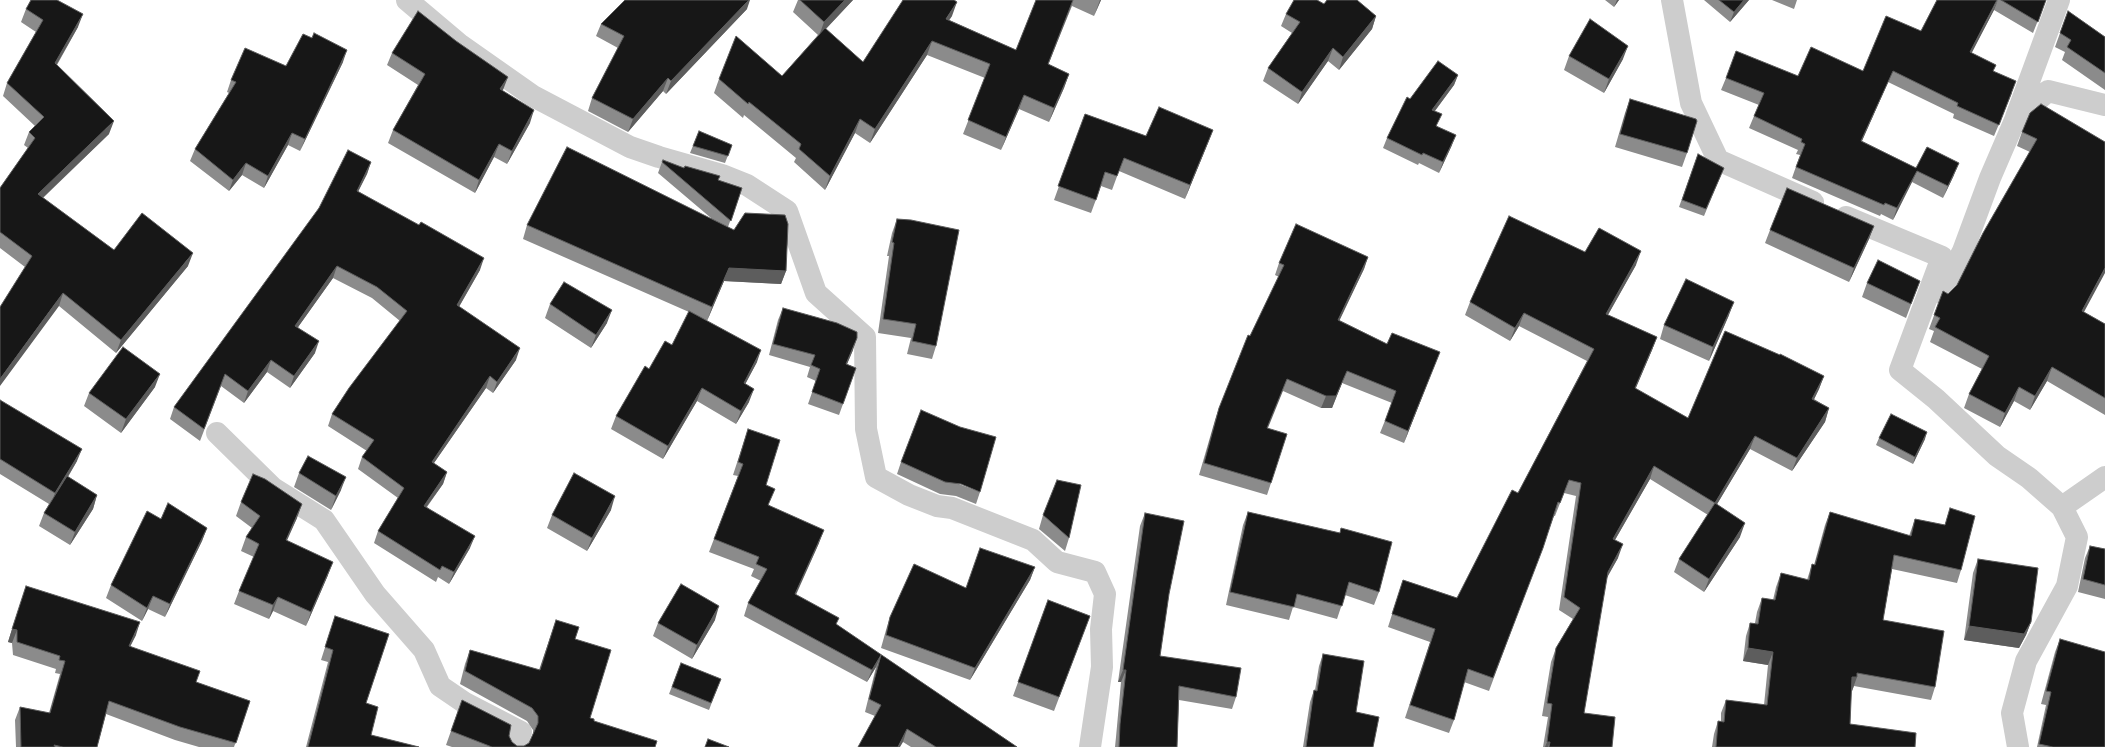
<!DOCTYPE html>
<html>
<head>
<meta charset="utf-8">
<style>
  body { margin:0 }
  canvas { display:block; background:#fff }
</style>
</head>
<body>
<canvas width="2105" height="747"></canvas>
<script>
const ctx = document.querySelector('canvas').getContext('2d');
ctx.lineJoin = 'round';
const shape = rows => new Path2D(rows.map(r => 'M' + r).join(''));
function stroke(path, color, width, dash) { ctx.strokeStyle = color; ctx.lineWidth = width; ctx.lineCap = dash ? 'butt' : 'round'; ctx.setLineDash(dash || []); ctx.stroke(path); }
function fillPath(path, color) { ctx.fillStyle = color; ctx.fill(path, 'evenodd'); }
stroke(shape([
  [407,0,459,44,533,96,630,147,659,157,722,175,747,185,787,211,816,293,865,337,866,429,876,477,909,495,937,506,952,508,1033,540,1057,562,1095,572,1105,594,1101,629,1102,667,1090,747],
  [1672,0,1691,103,1718,160,1813,202],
  [2016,117,2059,0],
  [1846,217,1942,257,1900,370],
  [1941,293,1963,251,1990,178,2015,120,2048,91,2105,105],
  [1900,370,1936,399,1997,456,2029,478,2062,507,2077,537,2067,586,2026,661,2012,713,2018,747],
  [217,433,273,488,324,520,375,594,424,650,440,686,465,703,521,732,516,747],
  [2062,507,2105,477]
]), '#cdcdcd', 22);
fillPath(shape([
  [798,0,853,0,826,29,863,62,952,16,949,20,1016,50,1036,0,1101,0,1094,16,1072,6,1048,64,1069,74,1064,88,1049,122,1019,109,1001,150,963,134,985,78,927,55,870,143,855,133,825,190,794,162,796,158,744,115,743,118,714,93,719,79,782,76,818,35,793,12],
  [1605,0,1619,0,1614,7],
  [1704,0,1749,0,1730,22],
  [1772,0,1797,0,1794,9],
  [1937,0,2046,0,2033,33,1994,10,1971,53,1996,65,1993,71,2012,93,1994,136,1953,118,1954,114,1888,82,1862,141,1916,168,1954,175,1943,198,1912,182,1893,220,1881,214,1880,216,1792,178,1800,155,1796,154,1798,150,1749,128,1754,116,1759,105,1721,90,1726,78,1798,76,1863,71,1921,31],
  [1324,4,1376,16,1372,29,1339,70,1328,61,1298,104,1263,81,1268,68,1292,33,1281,26,1286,14],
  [26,9,78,27,57,65,109,134,43,198,114,250,188,266,116,353,59,306,25,267,0,248,0,188,28,148,24,145,29,132,35,126,3,96,7,83,36,32,21,22],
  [747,9,666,94,663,91,628,132,588,111,592,98,618,48,596,36,601,24],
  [2068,11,2105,37,2105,90,2062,60,2065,52,2055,47],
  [392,53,503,91,530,123,507,164,494,157,475,193,388,143,393,130,418,85,387,65],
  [1569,56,1623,59,1604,93,1564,70],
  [343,62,300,151,288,145,264,188,242,175,229,191,190,161,195,149,229,93,227,92,231,80,286,66],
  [1458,75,1454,85,1435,111,1437,126,1452,145,1439,173,1419,163,1418,165,1383,148,1387,138,1410,99],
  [1630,99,1687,153,1682,167,1615,147,1625,113],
  [2030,113,2084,312,2105,324,2105,415,2047,381,2030,410,2014,401,2000,427,1964,408,1969,394,1982,369,1930,342,1934,331,1929,329,1943,291,1948,294,1957,285,2030,152,2017,146,2022,132],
  [1085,114,1146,136,1213,130,1185,199,1119,171,1112,190,1101,186,1091,213,1054,200],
  [699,131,732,145,725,163,690,153],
  [1698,154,1721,175,1704,216,1679,207],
  [371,162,367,174,358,191,480,270,459,307,516,360,493,393,486,388,434,463,447,472,443,484,427,507,470,548,449,584,438,577,436,582,374,543,378,531,398,498,358,469,362,457,367,451,328,426,332,414,400,321,372,298,333,278,298,327,315,353,290,388,267,372,244,403,221,386,200,441,170,419,174,407],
  [662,162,718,180,742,188,728,227,786,271,781,284,724,281,707,321,703,319,757,362,745,384,749,402,736,424,697,401,663,459,611,429,616,416,649,369,672,345,689,312,523,239,527,225,711,218,658,173],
  [897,219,936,346,932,359,907,354,911,338,878,333,889,256,887,256,892,233],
  [1874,226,1869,239,1849,282,1765,243,1770,230],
  [1585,252,1636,265,1608,315,1657,337,1652,350,1635,389,1688,418,1824,376,1819,389,1814,399,1829,408,1825,422,1792,471,1750,449,1717,504,1740,537,1704,592,1674,572,1679,559,1708,515,1650,479,1615,540,1618,558,1606,578,1584,713,1612,747,1543,747,1548,717,1542,716,1551,662,1556,648,1573,619,1559,610,1576,496,1564,493,1555,516,1554,516,1489,691,1464,682,1454,720,1449,733,1405,718,1430,642,1388,627,1403,580,1457,598,1518,493,1587,361,1519,326,1510,341,1465,315,1470,302],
  [1368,257,1364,269,1339,320,1387,344,1435,364,1404,443,1380,433,1392,403,1342,383,1332,408,1321,408,1283,391,1268,428,1271,483,1267,495,1199,475,1215,420,1219,408,1250,336,1279,277,1275,275,1279,263],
  [1920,281,1906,318,1862,297,1867,283],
  [550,304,607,323,591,348,545,318],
  [783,308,853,350,847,364,856,368,839,415,808,404,816,381,807,377,810,367,769,355,778,320],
  [1729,315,1709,361,1660,339,1664,325],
  [155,387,121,433,84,406,89,393],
  [0,400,77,461,68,477,97,495,93,509,70,545,39,526,44,513,49,504,0,474],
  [748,429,766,485,769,505,819,543,796,595,837,625,1017,747,911,747,903,742,875,716,865,712,876,667,867,682,744,616,748,603,761,581,751,576,754,569,709,552,738,476,733,475],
  [1879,438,1925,439,1913,464,1876,445],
  [901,462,980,492,976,504,956,496,940,494,897,474],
  [299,473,341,490,331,510,294,487],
  [241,502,297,518,286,541,328,575,306,626,273,611,269,619,234,604,239,591,254,557,241,551,246,537,252,528,236,516],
  [1950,508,1961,570,1957,583,1892,569,1883,620,1935,687,1931,700,1854,686,1852,691,1851,691,1850,724,1915,747,1712,747,1714,734,1718,721,1721,721,1721,713,1726,700,1764,705,1768,665,1743,661,1746,636,1750,623,1755,623,1757,612,1762,598,1773,600,1776,587,1781,573,1807,580,1812,564,1814,565,1825,525,1830,512,1909,536,1915,519,1945,525],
  [611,510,587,551,547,528,552,515],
  [1248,512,1340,533,1341,528,1379,592,1374,605,1345,595,1337,619,1293,607,1289,620,1226,605,1243,525],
  [1145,513,1169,594,1160,656,1236,697,1232,709,1179,700,1177,747,1115,747,1116,737,1121,682,1118,682,1140,526],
  [1043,515,1069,538,1065,551,1039,529],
  [161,519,207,528,202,541,165,617,148,609,142,621,106,598,111,585],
  [2090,546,2105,549,2105,599,2078,592,2085,558],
  [1978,559,2031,622,2026,635,2019,648,1964,640,1973,573],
  [1035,567,1030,580,970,680,881,648,886,630,890,617,966,588],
  [26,586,136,635,130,646,196,682,250,701,234,747,199,747,175,740,106,714,97,747,16,747,15,720,20,707,49,713,60,674,55,673,56,669,13,655,12,643,8,642],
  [1048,600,1090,616,1054,711,1013,696],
  [335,616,366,703,371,735,419,747,306,747,328,662,321,660],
  [556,620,575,639,590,718,594,721,655,747,452,747,446,745,462,700,509,736,512,742,517,746,524,746,529,743,533,734,533,730,527,721,460,684,465,664,470,650,539,670],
  [715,620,692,659,653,636,658,623],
  [2060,639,2105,747,2037,747,2046,705,2041,704,2055,652],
  [1323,654,1356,712,1373,747,1303,747,1310,702,1314,690,1315,690,1319,666],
  [681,663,721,679,709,710,669,694]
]), '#8b8b8b');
fillPath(shape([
  [749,0,750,0,747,9,666,94,671,81],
  [845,0,853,0,819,36,824,22],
  [1074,0,1043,78,1048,64],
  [1100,0,1101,0,1094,16],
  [1617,0,1619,0,1614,7],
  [1744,0,1749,0,1730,22,1734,12],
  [1998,0,1994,10,1966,64,1970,52],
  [957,2,952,16,941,32,946,19],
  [83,14,78,27,50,76,55,63],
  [1376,16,1372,29,1339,70,1343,57],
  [932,41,927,55,870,143,875,129],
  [1628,46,1623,59,1604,93,1609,79],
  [1333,48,1328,61,1298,104,1302,92],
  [347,50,343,62,300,151,305,139],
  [1893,71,1888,82,1857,152,1861,141],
  [1069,74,1064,88,1049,122,1054,108],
  [1458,75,1454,85,1428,120,1432,110],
  [508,77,503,90,495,102,500,89],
  [668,78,663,91,628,132,633,119],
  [1024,95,1019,109,1001,150,1006,137],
  [534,110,530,123,507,164,512,151],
  [860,119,855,133,825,190,830,176],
  [114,121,109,134,33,207,38,194],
  [1213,130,1208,143,1185,199,1190,185],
  [292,133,288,145,264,188,268,176],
  [1456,135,1452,145,1439,173,1443,162],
  [499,144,494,157,475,193,479,180],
  [371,162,367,174,353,202,357,191],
  [246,163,242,175,229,191,233,180],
  [1959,163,1954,175,1943,198,1948,186],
  [1917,171,1912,182,1893,220,1897,208],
  [1874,226,1869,239,1849,282,1854,268],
  [1641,251,1636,265,1601,327,1606,314],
  [193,253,188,266,116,353,121,340],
  [1368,257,1364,269,1334,332,1338,320],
  [484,258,480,270,453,317,457,305],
  [337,266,333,278,291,337,295,326],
  [729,268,786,271,781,284,724,281,707,321,712,307],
  [2105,268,2105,273,2077,325,2082,311],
  [63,293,59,306,0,386,0,379],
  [1734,302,1729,315,1709,361,1713,347],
  [612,310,607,323,591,348,596,335],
  [1524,313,1519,326,1510,341,1515,328],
  [1657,337,1652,350,1630,402,1635,388],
  [857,338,853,350,842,376,846,364],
  [319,341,315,353,290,388,294,376],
  [520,348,516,360,493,393,497,382],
  [761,350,757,362,739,396,744,383],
  [1440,352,1435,364,1404,443,1408,431],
  [271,360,267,372,244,403,248,391],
  [2052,367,2047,381,2030,410,2035,396],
  [1347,371,1342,383,1332,408,1321,408,1326,396],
  [160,374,155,387,121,433,126,419],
  [490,376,486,388,427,473,432,462],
  [1824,376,1819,389,1808,412,1812,399],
  [2019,387,2014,401,2000,427,2005,413],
  [702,388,697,401,663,459,668,446],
  [754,389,749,402,736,424,741,411],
  [1829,408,1825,422,1792,471,1797,458],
  [1927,432,1925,439,1913,464,1915,457],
  [1755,436,1750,449,1710,516,1715,503],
  [82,449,77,461,51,505,55,493],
  [1654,466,1650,479,1608,552,1613,539],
  [447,472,443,484,419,517,424,506],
  [346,477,341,490,331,510,336,496],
  [97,495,93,509,70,545,75,532],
  [615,496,611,510,587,551,592,538],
  [302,504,297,518,281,554,286,540],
  [1745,523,1740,537,1704,592,1709,579],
  [207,528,202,541,165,617,170,604],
  [824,530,819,543,790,607,795,594],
  [475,536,470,548,449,584,454,572],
  [1623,544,1618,558,1603,585,1608,572],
  [333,562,328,575,306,626,311,612],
  [1035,567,1030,580,970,680,975,668],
  [153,596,148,609,142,621,147,608],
  [278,597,273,611,269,619,273,605],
  [719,606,715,620,692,659,697,645],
  [140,622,136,635,124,659,129,646],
  [2031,622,2026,635,2019,648,1964,640,1969,626],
  [12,629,17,630,12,643,8,642],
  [1748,648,1773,652,1768,665,1743,661],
  [881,655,876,667,867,682,872,670],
  [1123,670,1126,670,1121,682,1118,682],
  [1852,677,1857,677,1852,691,1847,690],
  [907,729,903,742,900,747,898,747],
  [1547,742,1550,742,1548,747,1545,747]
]), '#5d5d5d');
const building = shape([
  [31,0,57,0,83,14,55,63,114,121,38,194,114,250,142,213,193,253,121,340,63,293,0,379,0,307,32,256,0,232,0,188,35,138,29,132,44,117,7,83,43,20,26,9,31,0],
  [625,0,749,0,671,81,668,78,633,119,592,98,624,36,601,24,625,0],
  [800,0,845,0,824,22,800,0],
  [903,0,954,0,957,2,946,19,1016,50,1036,0,1073,0,1048,64,1069,74,1054,108,1024,95,1006,137,968,120,990,64,932,41,875,129,860,119,830,176,799,149,801,144,749,102,748,104,719,79,736,36,782,76,825,28,863,62,903,0],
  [1294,0,1317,0,1324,4,1327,0,1357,0,1376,16,1343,57,1333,48,1302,92,1268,68,1300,22,1286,14,1294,0],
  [1719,0,1744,0,1734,12,1719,0],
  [1937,0,1997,0,1970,52,1996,65,1993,71,2016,81,1999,125,1957,106,1958,103,1893,71,1861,141,1916,168,1927,147,1959,163,1948,186,1917,171,1897,208,1885,203,1884,205,1796,167,1805,144,1801,142,1802,139,1754,116,1764,93,1726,78,1736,51,1798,76,1811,47,1863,71,1886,16,1921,31,1937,0],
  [2001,0,2046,0,2038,22,2001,0],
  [418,11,456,41,508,77,500,89,534,110,512,151,499,144,479,180,393,130,425,74,392,53,418,11],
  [2068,11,2105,37,2105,73,2067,47,2071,40,2060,33,2068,11],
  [1590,19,1628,46,1609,79,1569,56,1590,19],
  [314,33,347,50,305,139,292,133,268,176,246,163,233,180,195,149,236,82,231,80,245,48,286,66,303,34,312,38,314,33],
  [1438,61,1458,75,1432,110,1442,114,1436,126,1456,135,1443,162,1423,153,1422,155,1387,138,1407,97,1410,99,1438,61],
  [1630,99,1696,119,1697,121,1687,153,1620,134,1630,99],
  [2041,104,2105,142,2105,268,2082,311,2105,324,2105,398,2052,367,2035,396,2019,387,2005,413,1969,394,1989,356,1935,327,1940,318,1934,315,1943,291,1948,294,1957,285,1983,233,2037,139,2022,132,2030,113,2041,104],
  [1159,107,1213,130,1190,185,1124,158,1117,176,1105,172,1096,200,1058,186,1085,114,1146,136,1159,107],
  [699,131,732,145,728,156,693,146,699,131],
  [567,147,734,230,745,213,785,215,788,224,786,271,729,268,712,307,527,225,567,147],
  [348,150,371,162,357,191,419,225,421,222,484,258,457,305,520,348,497,382,490,376,432,462,447,472,424,506,475,536,454,572,442,566,440,570,378,531,404,488,362,457,374,440,332,414,349,388,407,311,377,287,337,266,295,326,319,341,294,376,271,360,248,391,225,374,204,429,174,407,319,208,348,150],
  [1698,154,1724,168,1706,209,1682,200,1698,154],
  [663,160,684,168,685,166,720,176,718,180,742,188,731,221,662,162,663,160],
  [1787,188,1874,226,1854,268,1770,230,1787,188],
  [1509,216,1585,252,1599,228,1641,251,1606,314,1657,337,1635,388,1688,418,1725,331,1780,355,1780,354,1824,376,1812,399,1829,408,1797,458,1755,436,1715,503,1654,466,1613,539,1623,544,1608,572,1584,713,1615,717,1612,747,1549,747,1550,742,1547,742,1552,704,1547,703,1556,648,1580,608,1564,597,1581,483,1569,480,1560,503,1558,502,1543,548,1493,678,1468,669,1454,720,1410,705,1435,629,1392,614,1403,580,1457,598,1512,490,1518,493,1594,349,1524,313,1515,328,1470,302,1509,216],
  [897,219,911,220,959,230,936,346,912,341,916,324,883,319,894,243,892,242,897,219],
  [1296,224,1368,257,1338,320,1387,344,1392,333,1440,352,1408,431,1385,421,1396,391,1347,371,1336,396,1326,396,1287,379,1267,428,1287,434,1271,483,1204,463,1219,408,1248,335,1250,336,1284,265,1279,263,1296,224],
  [1878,260,1920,281,1911,304,1867,283,1878,260],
  [1686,279,1734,302,1713,347,1664,325,1686,279],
  [564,282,612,310,596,335,550,304,564,282],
  [783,308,837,323,857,332,857,338,846,364,856,368,843,404,812,392,820,369,811,365,815,355,773,344,783,308],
  [689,311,761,350,744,383,754,389,741,411,702,388,668,446,616,416,645,366,649,369,665,341,672,345,689,311],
  [123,347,160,374,126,419,89,393,123,347],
  [0,400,82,449,55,493,0,459,0,400],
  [921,410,960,427,996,437,980,492,961,484,945,482,901,462,921,410],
  [1891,414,1927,432,1915,457,1879,438,1891,414],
  [748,429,780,440,766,485,775,489,768,505,824,530,795,594,839,618,836,624,1017,747,936,747,907,729,898,747,858,747,881,705,869,699,881,655,872,670,748,603,767,569,756,564,759,557,714,539,743,464,738,462,748,429],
  [308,456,346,477,336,496,299,473,308,456],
  [574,473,615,496,592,538,552,515,574,473],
  [253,474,265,479,302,504,286,540,333,562,311,612,278,597,273,605,239,591,259,544,246,537,260,516,241,502,253,474],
  [67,476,97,495,75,532,44,513,67,476],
  [1057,480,1081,485,1069,538,1043,515,1057,480],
  [168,503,207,528,170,604,153,596,147,608,111,585,147,511,161,519,168,503],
  [1715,503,1745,523,1709,579,1679,559,1715,503],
  [1950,508,1975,516,1961,570,1894,555,1883,620,1944,631,1935,687,1857,673,1857,677,1852,677,1850,724,1916,733,1915,747,1716,747,1718,721,1724,722,1726,700,1767,705,1773,652,1748,648,1750,623,1758,624,1762,598,1775,600,1781,573,1809,580,1812,564,1815,565,1830,512,1911,536,1915,519,1945,525,1950,508],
  [1248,512,1340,533,1341,528,1392,542,1379,592,1349,582,1342,606,1297,594,1294,607,1230,592,1248,512],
  [1145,513,1184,521,1169,594,1160,656,1241,668,1236,697,1179,686,1177,747,1119,747,1120,724,1126,670,1123,670,1145,513],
  [2090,546,2105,549,2105,585,2083,579,2090,546],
  [980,548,1035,567,975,668,886,635,890,617,914,564,966,588,980,548],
  [1978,559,2038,568,2031,622,2024,634,1969,626,1978,559],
  [681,584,719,606,697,645,658,623,681,584],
  [26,586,140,622,129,646,200,671,196,682,250,701,236,743,180,727,109,701,97,747,63,747,54,745,55,747,21,747,20,707,50,713,65,661,59,660,60,656,17,642,17,630,12,629,26,586],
  [1048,600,1090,616,1059,697,1018,682,1048,600],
  [335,616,389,634,366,703,378,707,371,735,419,747,308,747,333,650,325,647,335,616],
  [556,620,579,627,575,639,611,650,590,718,594,719,594,721,657,741,655,747,492,747,451,731,462,700,511,725,509,736,512,742,517,746,524,746,529,743,538,723,538,716,532,708,465,671,470,650,540,670,556,620],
  [2060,639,2105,652,2105,747,2053,747,2039,744,2051,692,2046,691,2060,639],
  [1323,654,1364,661,1356,712,1379,717,1373,747,1306,747,1314,690,1317,691,1323,654],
  [681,663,721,679,711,703,672,687,681,663],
  [708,739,729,747,705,747,708,739]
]);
fillPath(building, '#171717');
stroke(building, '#5d5d5d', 1);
</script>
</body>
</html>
